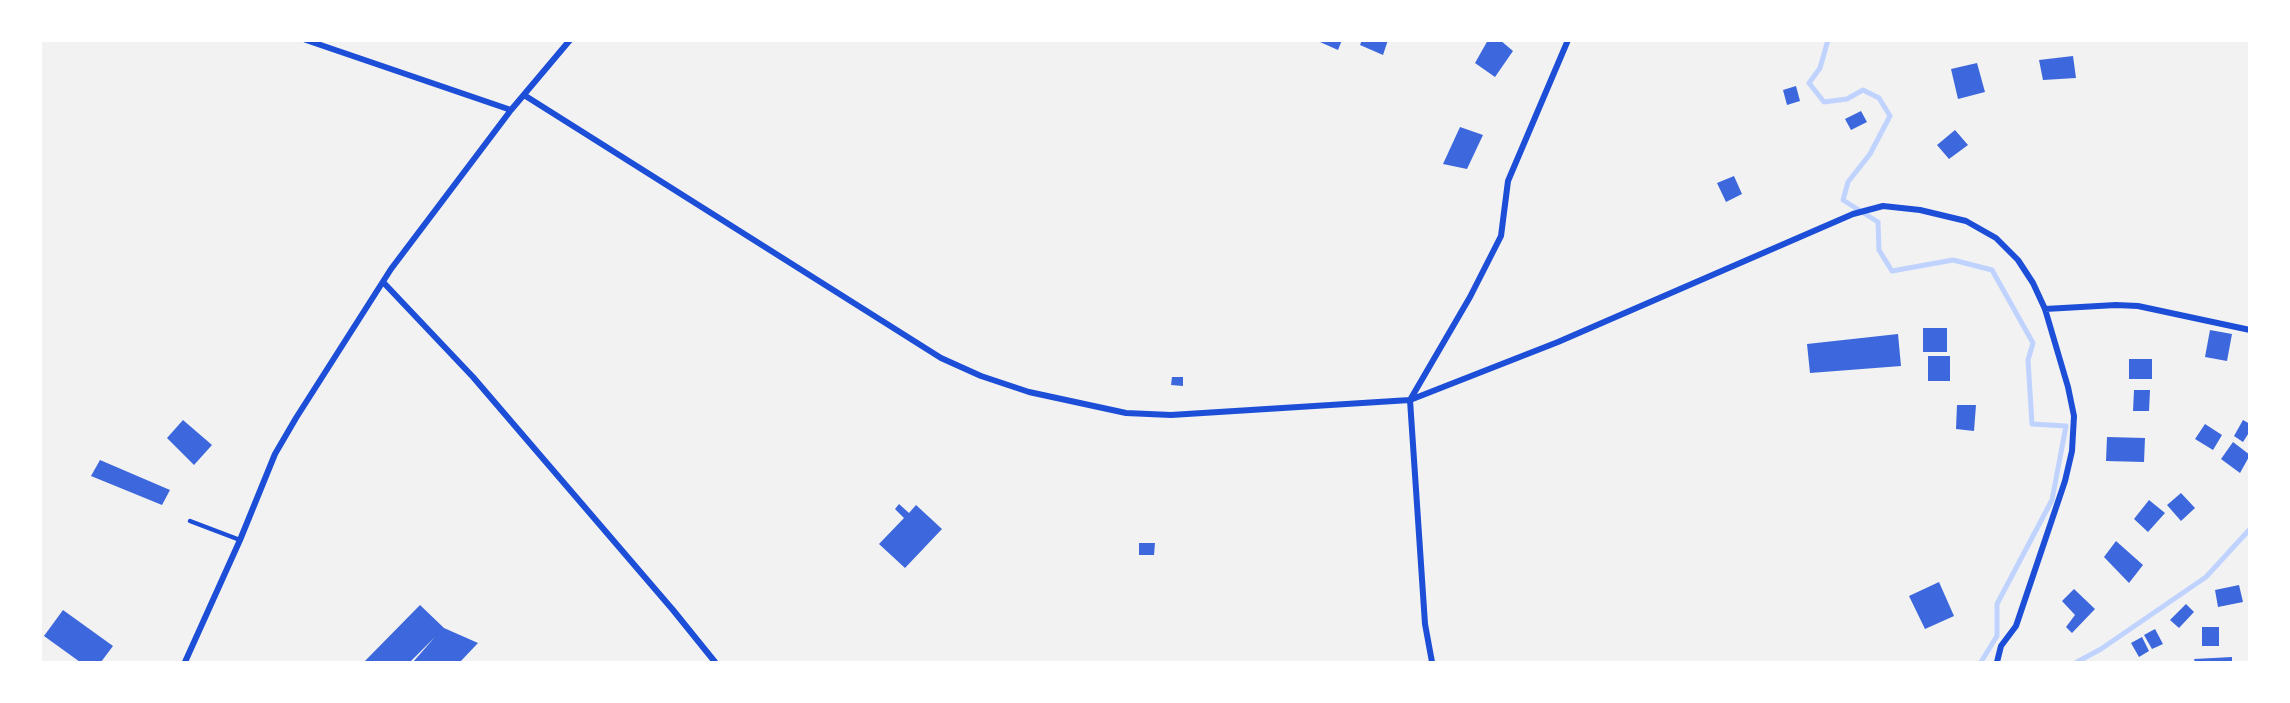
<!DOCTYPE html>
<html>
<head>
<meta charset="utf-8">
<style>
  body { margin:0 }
  #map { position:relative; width:2290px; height:703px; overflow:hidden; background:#f2f2f2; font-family:"Roboto Condensed",sans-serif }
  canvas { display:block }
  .frame { position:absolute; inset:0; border:42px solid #fff; pointer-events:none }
</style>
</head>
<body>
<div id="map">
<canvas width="2290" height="703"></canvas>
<div class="frame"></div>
</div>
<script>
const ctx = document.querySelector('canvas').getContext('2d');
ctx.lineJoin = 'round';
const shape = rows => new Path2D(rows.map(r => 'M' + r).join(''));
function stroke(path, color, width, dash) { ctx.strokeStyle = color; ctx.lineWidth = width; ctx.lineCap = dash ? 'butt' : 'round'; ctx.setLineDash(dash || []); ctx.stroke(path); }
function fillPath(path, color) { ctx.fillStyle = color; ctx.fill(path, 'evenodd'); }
stroke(shape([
  [1828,40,1820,68,1809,83,1824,102,1847,99,1863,90,1879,98,1890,116,1870,154,1848,182,1843,200,1878,222,1879,250,1892,271,1953,260,1992,270,2033,343,2028,360,2032,424,2066,426,2052,500,1997,604,1997,636,1981,662],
  [2077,662,2101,649,2206,577,2250,529]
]), '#bfd3fe', 5);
fillPath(shape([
  [1321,40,1342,40,1338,50,1320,42],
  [1362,40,1388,40,1383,55,1360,45],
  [1488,40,1500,40,1513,51,1495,77,1475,63],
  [2073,56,2076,78,2043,80,2039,60],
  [1977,63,1985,92,1958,99,1951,69],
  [1796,86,1800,101,1787,105,1783,90],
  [1861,111,1867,122,1851,130,1845,119],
  [1460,127,1483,135,1467,169,1443,164],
  [1955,130,1968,145,1949,159,1937,145],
  [1734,176,1742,194,1726,202,1717,183],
  [1923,328,1947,328,1947,352,1923,352],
  [2210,330,2232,334,2227,361,2205,357],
  [1898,334,1901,366,1810,373,1807,344],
  [1928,356,1950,356,1950,381,1928,381],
  [2129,359,2152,359,2152,379,2129,379],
  [1172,377,1183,377,1183,386,1171,385],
  [2134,390,2150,390,2149,411,2133,411],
  [1957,405,1976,405,1974,431,1956,429],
  [183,420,212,445,194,465,167,438],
  [2243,420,2250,424,2250,431,2243,442,2234,436],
  [2205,424,2222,435,2213,450,2195,439],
  [2107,437,2145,438,2144,462,2106,461],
  [2233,442,2250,455,2240,473,2221,459],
  [100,460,170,490,162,505,91,476],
  [2181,493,2195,508,2181,521,2167,505],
  [2149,500,2165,513,2148,532,2134,519],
  [899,504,909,513,916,505,942,529,905,568,879,544,904,518,895,509],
  [2116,541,2143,565,2129,583,2104,557],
  [1139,543,1155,543,1154,555,1139,555],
  [1939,582,1954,616,1925,629,1909,596],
  [2239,585,2243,602,2218,607,2215,590],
  [2074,589,2095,609,2072,633,2066,627,2075,615,2062,601],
  [2186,604,2194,612,2179,628,2170,620],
  [420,605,444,628,478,643,460,662,413,662,435,637,410,662,364,662],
  [63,610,113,646,101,662,80,662,44,636],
  [2202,627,2219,627,2219,646,2202,646],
  [2155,629,2163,644,2152,649,2144,635],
  [2142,637,2149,651,2139,657,2131,643],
  [2232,657,2232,662,2195,662,2194,659]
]), '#3d67dc');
stroke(shape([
  [190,521,240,540]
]), '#1d4ed8', 4.5);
stroke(shape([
  [306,40,511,110],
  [524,95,941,358,981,376,1029,392,1126,413,1171,415,1410,400,1558,342,1853,214,1883,206,1920,210,1966,221,1996,238,2018,260,2033,283,2045,309,2068,387,2074,416,2072,451,2065,481,2016,626,2001,646,1997,662],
  [383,282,473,377,673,610,715,662],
  [2045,309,2116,305,2138,306,2250,330],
  [185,662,240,540,275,454,296,418,391,269,511,110,570,40],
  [1432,662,1425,624,1410,400,1470,297,1501,236,1508,181,1568,40]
]), '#1d4ed8', 6);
</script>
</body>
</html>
